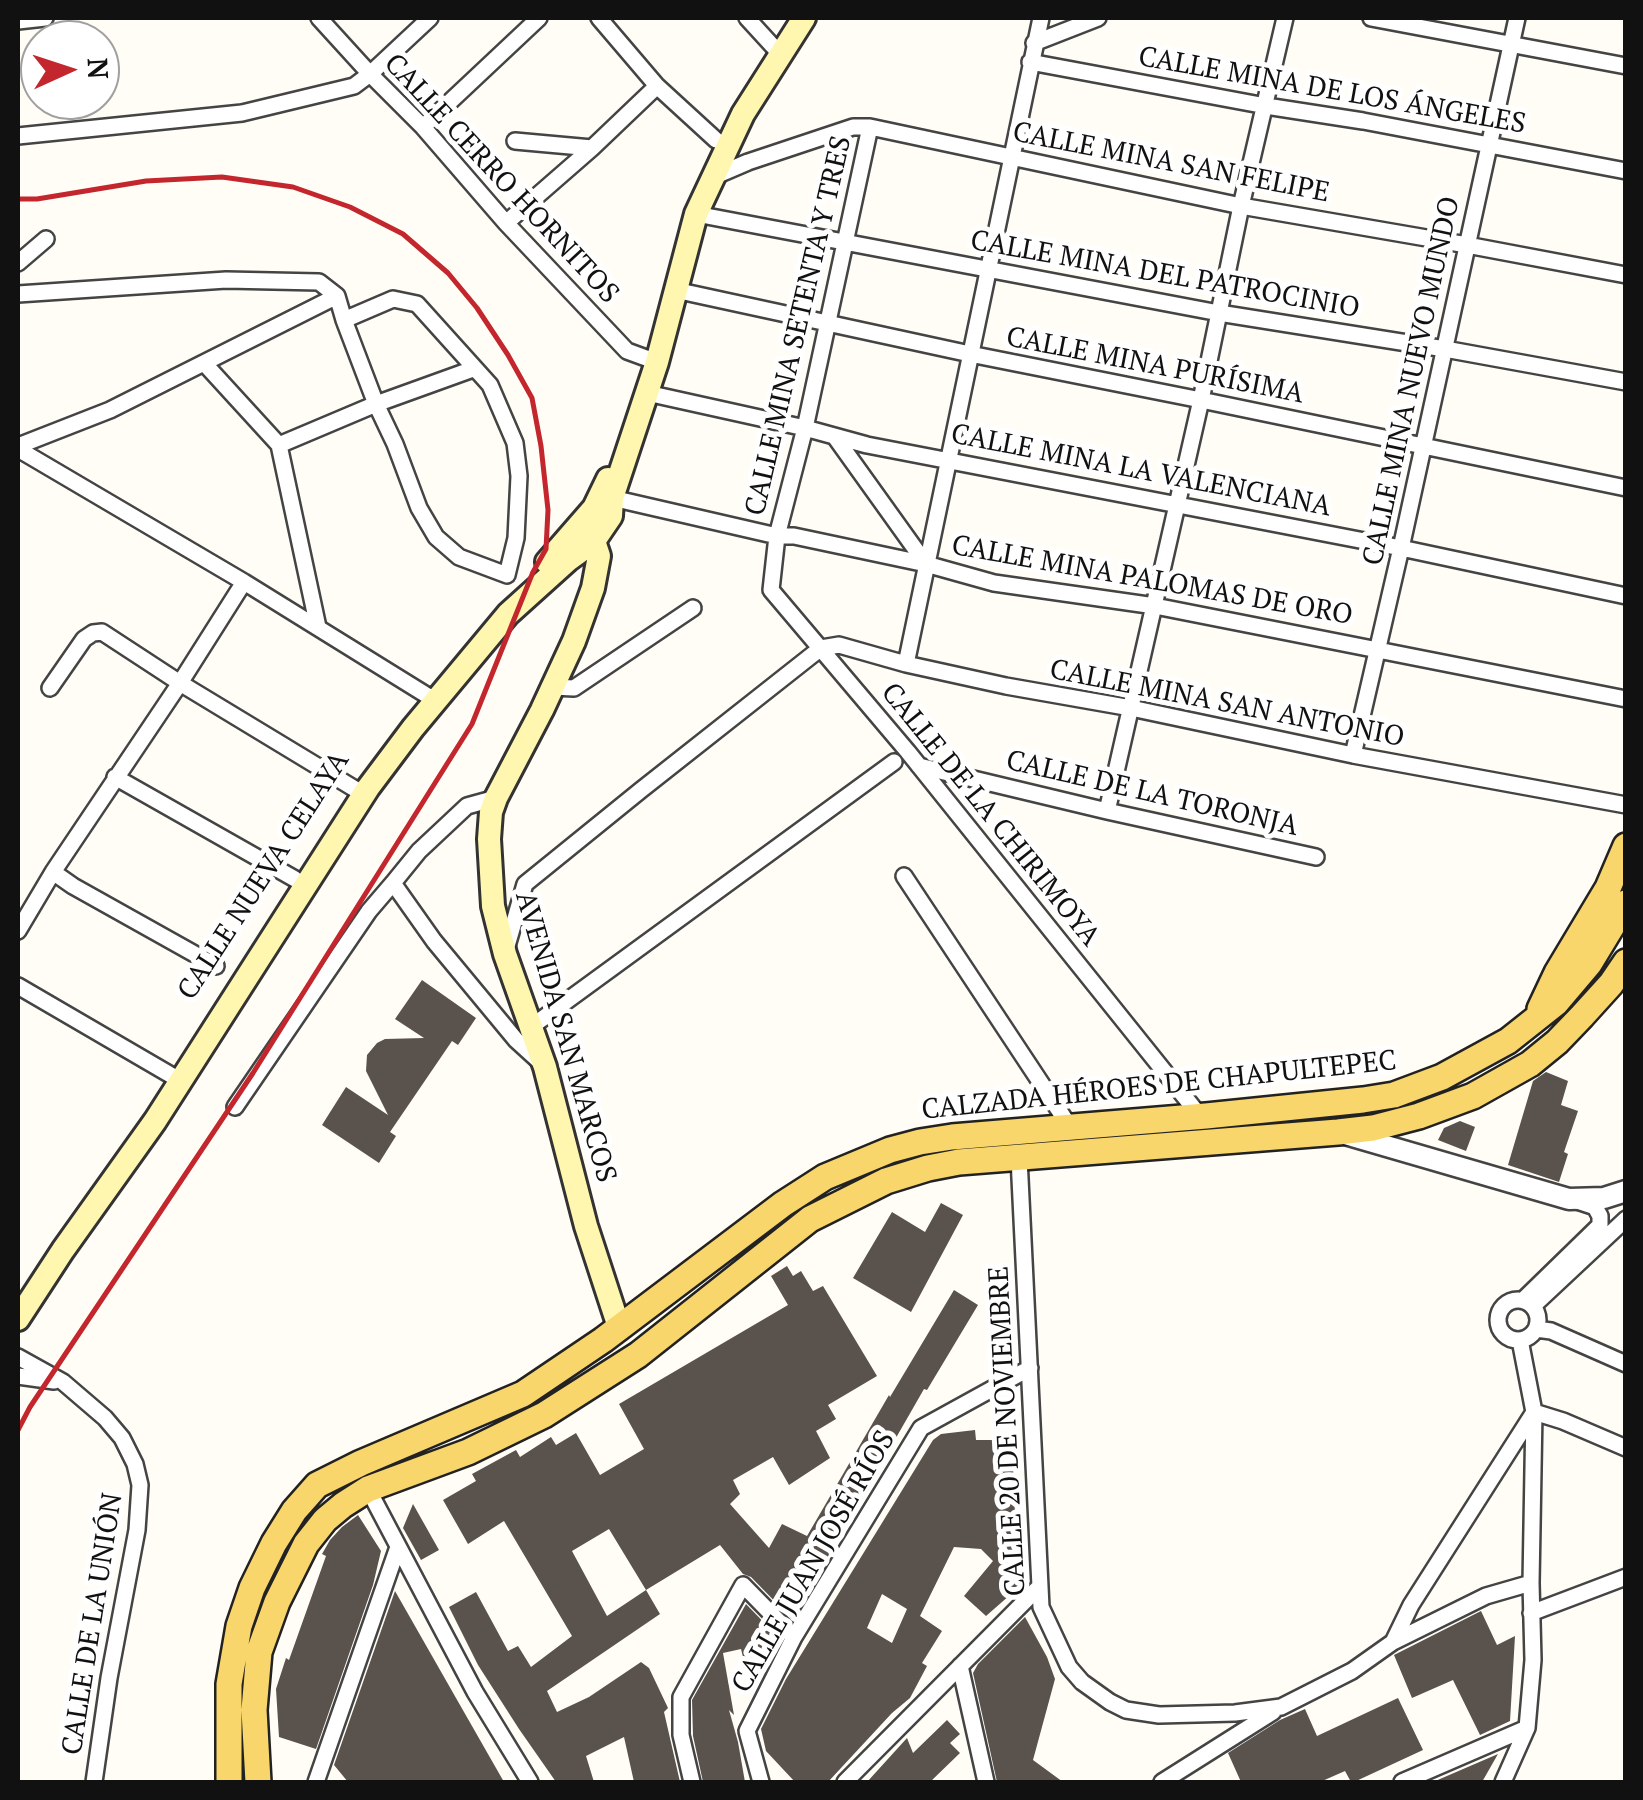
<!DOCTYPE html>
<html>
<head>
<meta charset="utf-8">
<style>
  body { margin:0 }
  #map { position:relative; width:1643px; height:1800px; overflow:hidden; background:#fffdf5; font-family:"PT Serif",serif }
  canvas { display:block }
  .frame { position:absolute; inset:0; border:20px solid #111; pointer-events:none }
  .north { position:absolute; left:20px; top:20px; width:100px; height:100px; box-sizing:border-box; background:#fff; border:2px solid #a0a0a0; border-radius:50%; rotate:87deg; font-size:28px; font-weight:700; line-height:40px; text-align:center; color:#111 }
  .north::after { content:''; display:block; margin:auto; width:35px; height:45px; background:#c4262e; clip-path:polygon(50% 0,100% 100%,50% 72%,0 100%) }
</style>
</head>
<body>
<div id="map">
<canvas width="1643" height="1800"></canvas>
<div class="frame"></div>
<div class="north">N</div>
</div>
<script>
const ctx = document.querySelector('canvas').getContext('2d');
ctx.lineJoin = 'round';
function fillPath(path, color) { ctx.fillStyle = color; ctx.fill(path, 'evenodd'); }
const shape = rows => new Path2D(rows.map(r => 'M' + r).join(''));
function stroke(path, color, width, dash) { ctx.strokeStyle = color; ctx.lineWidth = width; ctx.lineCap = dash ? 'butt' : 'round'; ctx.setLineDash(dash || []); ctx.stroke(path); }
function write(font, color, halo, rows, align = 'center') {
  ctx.font = font + ' "PT Serif",serif'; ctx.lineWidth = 10; ctx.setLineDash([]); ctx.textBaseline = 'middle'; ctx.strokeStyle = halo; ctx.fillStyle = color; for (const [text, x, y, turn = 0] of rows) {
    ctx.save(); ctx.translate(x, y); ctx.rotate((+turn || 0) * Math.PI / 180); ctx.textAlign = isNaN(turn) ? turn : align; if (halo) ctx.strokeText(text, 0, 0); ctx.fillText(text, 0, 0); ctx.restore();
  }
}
fillPath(shape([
  [422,980,476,1018,458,1045,452,1041,390,1132,396,1136,379,1163,322,1125,346,1087,388,1115,366,1071,367,1055,377,1043,385,1039,424,1038,395,1019],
  [1546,1072,1568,1081,1561,1105,1578,1111,1564,1152,1568,1154,1559,1182,1508,1165,1533,1081],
  [1460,1121,1475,1127,1466,1151,1438,1140,1444,1128],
  [941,1203,963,1215,911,1312,853,1278,892,1212,925,1232],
  [787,1266,793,1276,801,1271,813,1291,823,1286,877,1376,828,1405,836,1419,816,1431,830,1458,789,1485,773,1457,733,1480,740,1494,730,1504,769,1548,782,1524,807,1536,889,1395,890,1397,954,1290,978,1305,927,1390,924,1389,792,1619,751,1577,743,1574,720,1545,646,1590,660,1614,547,1691,557,1712,589,1697,641,1662,649,1668,668,1708,664,1712,680,1782,634,1782,624,1737,586,1756,594,1782,556,1782,519,1729,478,1665,449,1607,476,1592,508,1651,518,1646,531,1667,572,1636,504,1521,468,1544,443,1500,476,1481,472,1474,516,1450,520,1457,551,1437,556,1445,576,1433,600,1475,644,1449,619,1404,788,1305,771,1276],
  [609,1529,646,1590,607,1616,572,1551],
  [975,1430,976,1440,1012,1440,1018,1588,986,1616,964,1596,993,1561,981,1549,954,1547,920,1616,942,1631,922,1663,927,1666,910,1698,892,1713,828,1782,795,1782,766,1751,761,1729,786,1679,933,1440,941,1434],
  [882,1594,907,1609,892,1643,867,1628],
  [413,1504,439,1550,421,1560,403,1528],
  [358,1515,381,1551,373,1585,316,1749,279,1737,276,1689,286,1658,289,1660,326,1556,322,1554,330,1540,342,1527],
  [395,1591,456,1698,504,1782,348,1782,334,1765],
  [746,1604,780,1639,750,1685,741,1649,723,1653,734,1715,729,1710,738,1742,745,1782,703,1782,693,1736,692,1700],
  [1481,1611,1497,1645,1515,1636,1510,1721,1480,1735,1453,1680,1412,1698,1394,1655],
  [1025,1617,1047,1657,1055,1679,1033,1760,1063,1782,997,1782,973,1673,978,1664],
  [1398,1698,1423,1750,1354,1782,1351,1782,1345,1771,1320,1782,1241,1782,1228,1753,1280,1720,1305,1709,1317,1736],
  [947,1720,960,1734,950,1743,960,1753,930,1782,867,1782,907,1738,913,1753],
  [1498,1754,1482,1782,1433,1782]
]), '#5a524d');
const minor = shape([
  [319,18,370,74,423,127,506,223,627,351,657,362],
  [599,18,657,86,716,140],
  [747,18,780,54],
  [1371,18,1626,66],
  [18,21,45,18],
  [1034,43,1098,18],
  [1030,62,1266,106,1363,121,1626,171],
  [423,127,539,18],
  [870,127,805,428,777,536,771,590,908,752,1200,1116],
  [18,136,242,113,354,86,370,74,430,18],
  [515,141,592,148],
  [713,177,748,162,853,127,870,127,1241,206,1467,245,1626,275],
  [696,214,1219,313,1445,349,1626,382],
  [506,223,592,148,657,86],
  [18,263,46,239],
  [675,290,970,354,1201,400,1626,488],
  [18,294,226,280,319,282,337,296,344,320,376,404,395,444,419,508,436,537,459,557,507,575,516,538,519,476,515,443,490,385,417,304,393,299,344,320],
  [204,363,279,445,318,627],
  [647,393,805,428,867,445,1401,548,1626,596],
  [835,437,926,564],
  [279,445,376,404,473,369],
  [18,446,110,410,337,296],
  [18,449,244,582,436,701],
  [612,498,777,536,794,536,926,564,994,583,1155,606,1626,699],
  [906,664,1041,18],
  [552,687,574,688,693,608],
  [50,688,84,639,93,633,102,632,180,683,355,789],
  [1353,755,1401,548,1517,18],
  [919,766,1107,811,1316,857],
  [115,777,295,879],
  [1107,811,1201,400,1241,206,1285,18],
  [53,872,73,886,216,966],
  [904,876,1070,1127],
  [393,883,434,941,516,1040,539,1061],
  [18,931,53,872,180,683,244,582],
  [505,953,525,884,641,790,821,648,839,645,906,664,1006,686,1131,708,1353,755,1626,805],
  [18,986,181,1081],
  [531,1027,894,762],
  [235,1107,369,911,393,883,419,851,467,806,496,798],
  [1019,1158,1041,1607,1069,1667,1082,1682,1110,1702,1126,1710,1159,1715,1235,1713,1281,1707,1352,1671,1393,1642,1411,1605,1534,1412,1563,1421,1626,1448],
  '1498 1320a20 20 0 1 1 40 0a20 20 0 1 1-40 0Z',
  [1523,1300,1600,1225,1600,1216,1595,1207,1577,1201],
  [1533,1306,1626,1219],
  [1536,1329,1551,1331,1626,1364],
  [18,1357,63,1382,105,1418,122,1438,135,1464,140,1485,137,1530,109,1678,94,1782],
  [18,1376,54,1381],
  [368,1489,475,1692,530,1782],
  [1531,1613,1626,1577],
  [1393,1642,1486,1596,1531,1583],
  [960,1666,986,1782],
  [316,1782,398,1547],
  [692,1782,681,1735,681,1697,743,1585,794,1637],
  [761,1782,747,1731,794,1637,921,1428,1030,1368],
  [845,1782,1040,1586],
  [1162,1782,1273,1712],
  [1402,1782,1527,1728],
  [1503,1782,1527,1728,1533,1660,1531,1583,1534,1412,1520,1340]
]);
const tertiary = shape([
  [1345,1134,1569,1199,1604,1198,1626,1191]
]);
const secondary = shape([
  [608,479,594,508,594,541,599,556,593,588,574,641,542,710,496,798,491,812,489,839,493,906,505,954,545,1067,586,1226,619,1327],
  [547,562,594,508],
  [18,1319,63,1250,155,1121,368,788,413,728,508,614,568,560,594,541,611,516,612,498,657,362,696,214,743,114,804,18]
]);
const primary = shape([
  [1540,1009,1557,973,1608,888,1626,846],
  [229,1782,229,1684,239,1626,252,1588,274,1543,294,1511,317,1485,361,1463,523,1394,603,1340,783,1204,825,1177,890,1150,920,1142,952,1137,1206,1116,1363,1100,1394,1095,1442,1077,1508,1041,1556,1003,1589,964,1626,903],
  [258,1782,254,1710,259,1652,277,1602,306,1544,325,1520,343,1505,368,1489,468,1452,544,1415,638,1355,810,1219,886,1181,928,1168,959,1162,1338,1132,1373,1128,1419,1116,1473,1096,1530,1064,1557,1042,1582,1016,1611,984,1626,962]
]);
stroke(minor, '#444', 20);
stroke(tertiary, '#444', 25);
stroke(secondary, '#333', 28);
stroke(primary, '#222', 30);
stroke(minor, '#fff', 15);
stroke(tertiary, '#fff', 20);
stroke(secondary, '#fff6b0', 22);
stroke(primary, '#f9d66b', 25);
stroke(shape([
  [18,199,37,199,146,181,222,177,293,187,350,207,403,234,448,273,477,308,508,355,532,398,541,446,548,510,546,549,533,572,472,724,253,1073,30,1407,18,1430]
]), '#c4262e', 5);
write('28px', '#111', '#fff', [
  ["CALLE MINA DE LOS ÁNGELES",1332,91,10],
  ["CALLE MINA SAN FELIPE",1171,163,11],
  ["CALLE CERRO HORNITOS",501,179,47],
  ["CALLE MINA DEL PATROCINIO",1165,275,10],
  ["CALLE MINA SETENTA Y TRES",799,326,-77],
  ["CALLE MINA PURÍSIMA",1155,366,11],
  ["CALLE MINA NUEVO MUNDO",1412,381,-78],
  ["CALLE MINA LA VALENCIANA",1141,471,11],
  ["CALLE MINA PALOMAS DE ORO",1152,581,10],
  ["CALLE MINA SAN ANTONIO",1227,704,11],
  ["CALLE DE LA TORONJA",1152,794,13],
  ["CALLE DE LA CHIRIMOYA",990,815,51],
  ["CALLE NUEVA CELAYA",264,876,-57],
  ["AVENIDA SAN MARCOS",565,1037,74],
  ["CALZADA HÉROES DE CHAPULTEPEC",1159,1086,-6],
  ["CALLE 20 DE NOVIEMBRE",1008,1431,-93],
  ["CALLE JUAN JOSÉ RÍOS",814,1562,-60],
  ["CALLE DE LA UNIÓN",93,1624,-81]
]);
</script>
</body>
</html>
